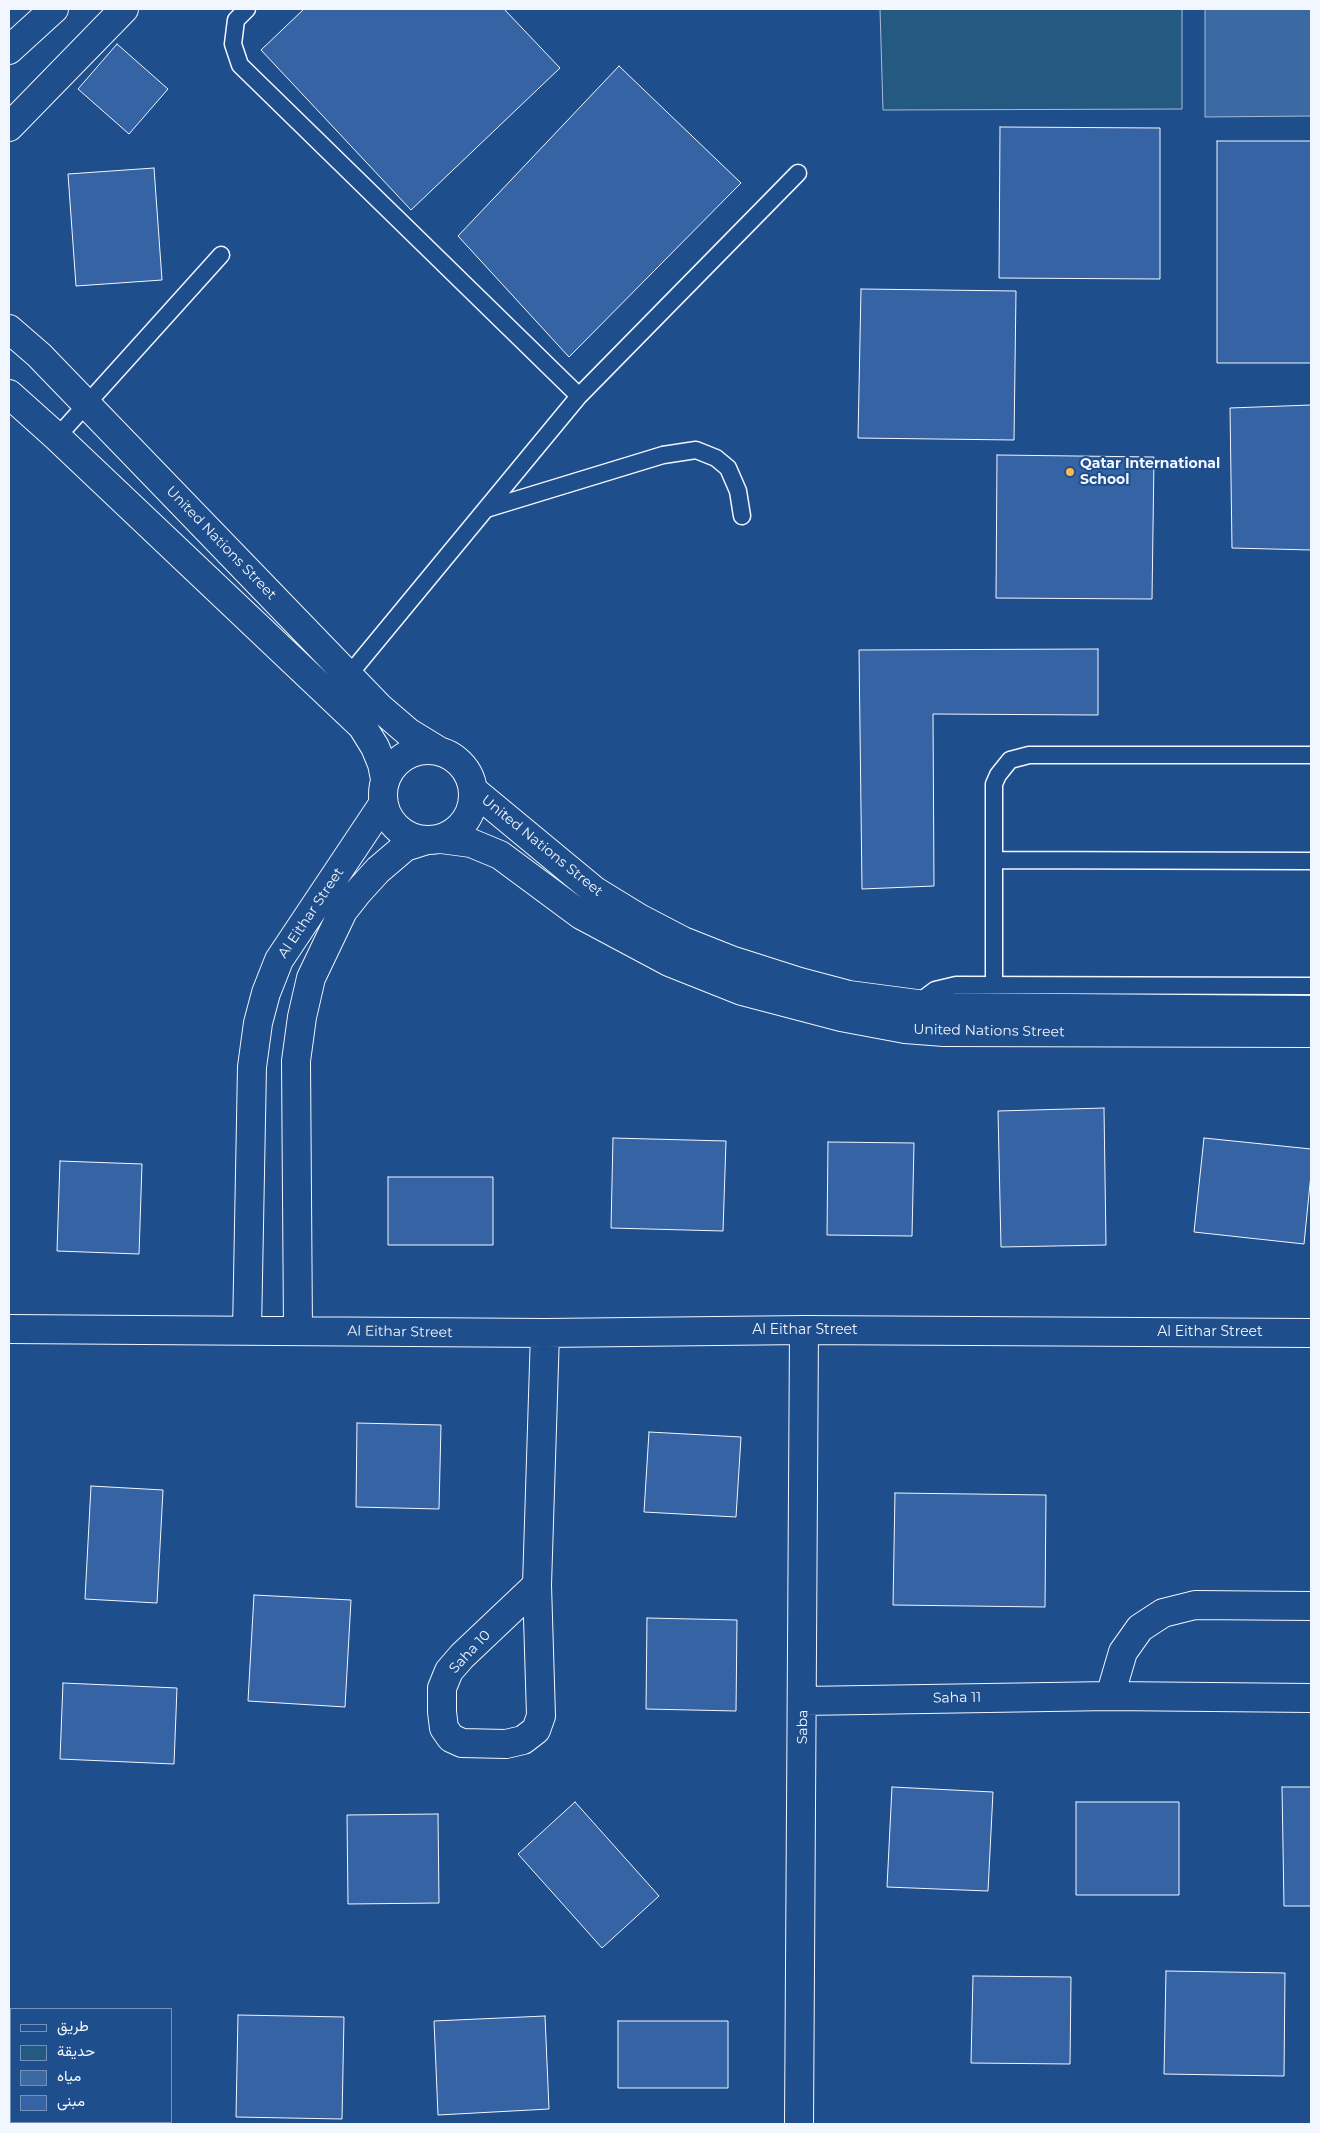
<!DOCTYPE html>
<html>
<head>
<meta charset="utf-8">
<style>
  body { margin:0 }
  #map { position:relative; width:1320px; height:2133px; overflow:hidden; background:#1f4e8c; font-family:Montserrat,Vazirmatn,sans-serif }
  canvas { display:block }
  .frame { position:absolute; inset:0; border:10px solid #f2f6ff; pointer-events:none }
  .legend { position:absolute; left:10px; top:2008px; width:162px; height:115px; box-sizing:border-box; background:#1f4e8c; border:1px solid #7391ba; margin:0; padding:6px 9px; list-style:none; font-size:15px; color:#f2f6ff }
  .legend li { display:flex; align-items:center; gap:10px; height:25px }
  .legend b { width:25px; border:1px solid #7391ba }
</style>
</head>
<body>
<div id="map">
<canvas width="1320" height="2133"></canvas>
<div class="frame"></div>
<ul class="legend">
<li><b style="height:6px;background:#1f4e8c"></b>طريق</li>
<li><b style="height:14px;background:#245a82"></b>حديقة</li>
<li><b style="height:14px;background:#3b69a3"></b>مياه</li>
<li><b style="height:14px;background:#3563a3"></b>مبنى</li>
</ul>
</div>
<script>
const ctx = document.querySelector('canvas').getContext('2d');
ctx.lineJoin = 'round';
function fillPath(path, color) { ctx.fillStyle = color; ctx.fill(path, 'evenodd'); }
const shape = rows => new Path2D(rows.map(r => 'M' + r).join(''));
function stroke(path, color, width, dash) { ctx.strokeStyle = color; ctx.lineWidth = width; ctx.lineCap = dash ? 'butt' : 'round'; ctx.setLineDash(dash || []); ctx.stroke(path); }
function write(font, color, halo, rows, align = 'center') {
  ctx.font = font + ' Montserrat,sans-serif'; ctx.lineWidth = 4; ctx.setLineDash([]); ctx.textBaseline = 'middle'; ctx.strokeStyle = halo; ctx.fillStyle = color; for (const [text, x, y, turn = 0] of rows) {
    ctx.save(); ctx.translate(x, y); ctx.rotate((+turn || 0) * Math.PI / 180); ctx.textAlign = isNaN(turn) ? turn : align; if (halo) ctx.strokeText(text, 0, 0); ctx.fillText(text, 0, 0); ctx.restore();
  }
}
const green = shape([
  [880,9,1182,9,1182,109,883,110,880,9]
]);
fillPath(green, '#245a82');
stroke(green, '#a8bbd7', 1);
const water = shape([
  [1205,9,1311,9,1311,116,1205,117,1205,9]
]);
fillPath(water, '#3b69a3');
stroke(water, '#a8bbd7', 1);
const building = shape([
  [304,9,504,9,560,68,411,210,261,50,304,9],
  [117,44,168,89,129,134,78,89,117,44],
  [619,66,741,183,569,357,458,236,619,66],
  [1000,127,1160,128,1160,279,999,278,1000,127],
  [1217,141,1311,141,1311,363,1217,363,1217,141],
  [154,168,162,280,76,286,68,174,154,168],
  [861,289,1016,291,1014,440,858,438,861,289],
  [1311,405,1311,550,1232,548,1230,408,1311,405],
  [997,455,1154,457,1152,599,996,598,997,455],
  [1098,649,1098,715,933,714,934,886,862,889,859,650,1098,649],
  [1104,1108,1106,1245,1001,1247,998,1111,1104,1108],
  [613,1138,726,1141,723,1231,611,1228,613,1138],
  [1204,1138,1311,1149,1311,1174,1304,1244,1194,1232,1204,1138],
  [828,1142,914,1143,912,1236,827,1235,828,1142],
  [60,1161,142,1164,139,1254,57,1251,60,1161],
  [388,1177,493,1177,493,1245,388,1245,388,1177],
  [357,1423,441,1425,439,1509,356,1507,357,1423],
  [649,1432,741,1437,736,1517,644,1512,649,1432],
  [91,1486,163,1490,157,1603,85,1599,91,1486],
  [895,1493,1046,1495,1045,1607,893,1605,895,1493],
  [254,1595,351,1600,345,1707,248,1701,254,1595],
  [647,1618,737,1620,736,1711,646,1709,647,1618],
  [63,1683,177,1688,174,1764,60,1759,63,1683],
  [892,1787,993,1792,988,1891,887,1887,892,1787],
  [1282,1787,1311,1787,1311,1906,1284,1906,1282,1787],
  [575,1802,659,1896,602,1948,518,1854,575,1802],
  [1076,1802,1179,1802,1179,1895,1076,1895,1076,1802],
  [438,1814,439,1903,348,1904,347,1815,438,1814],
  [1166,1971,1285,1973,1284,2076,1164,2074,1166,1971],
  [973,1976,1071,1977,1070,2064,971,2063,973,1976],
  [238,2015,344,2017,342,2119,236,2117,238,2015],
  [545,2016,549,2109,438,2115,434,2021,545,2016],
  [618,2021,728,2021,728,2088,618,2088,618,2021],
  [40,2122,128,2122,128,2124,40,2124,40,2122]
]);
fillPath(building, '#3563a3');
stroke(building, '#f2f6ff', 1);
const service = shape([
  [247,9,236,20,233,44,240,65,579,396],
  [57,437,221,255],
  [486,509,663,455,696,450,716,458,728,468,738,491,742,516],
  [348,676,579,396,798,173],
  [994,860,1311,861],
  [994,985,994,784,998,775,1010,760,1029,755,1311,755],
  [915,1005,935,990,956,985,1311,986]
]);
const minor = shape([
  [9,1329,545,1333,804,1330,1311,1333],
  [247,1331,252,1067,258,1023,266,993,279,960,383,804],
  [298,1331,296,1061,302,1017,311,978,343,911,358,892,378,870,405,847,424,841],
  [537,1585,462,1656,449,1671,442,1688,442,1712,444,1728,451,1738,462,1743,506,1744,523,1740,536,1730,541,1716,537,1585,545,1333],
  [1110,1696,1123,1652,1140,1628,1163,1613,1195,1605,1311,1606],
  [803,1701,1110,1696,1311,1698],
  [799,2124,804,1330]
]);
const tertiary = shape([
  [9,329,39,355,380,708,408,732,439,751],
  [9,394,57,437,362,726,375,747,382,764,385,779],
  '383 795a45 45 0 1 1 90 0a45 45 0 1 1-90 0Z',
  [473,790,595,891,639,918,683,941,731,960,800,982,849,995,940,1007,1311,1010],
  [441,839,471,843,500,855,581,915,669,962,742,991,841,1017,905,1029,944,1032,1311,1033]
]);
const secondary = shape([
  [9,50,54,9]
]);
const trunk = shape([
  [9,127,124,9]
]);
stroke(service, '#f2f6ff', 19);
stroke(minor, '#f2f6ff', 30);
stroke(tertiary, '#f2f6ff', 30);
stroke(secondary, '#f2f6ff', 30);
stroke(trunk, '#f2f6ff', 30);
stroke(service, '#1f4e8c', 16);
stroke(minor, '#1f4e8c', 28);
stroke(tertiary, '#1f4e8c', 28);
stroke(secondary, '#1f4e8c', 28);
stroke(trunk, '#1f4e8c', 28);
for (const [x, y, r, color] of [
  [1070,472,5,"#ffb74d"]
]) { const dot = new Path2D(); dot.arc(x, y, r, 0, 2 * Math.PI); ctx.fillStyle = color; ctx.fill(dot); stroke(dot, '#1f4e8c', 2); }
write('bold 14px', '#f2f6ff', '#1f4e8c', [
  ["Qatar International",1080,464],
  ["School",1080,480]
], 'left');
write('14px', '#f2f6ff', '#1f4e8c', [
  ["United Nations Street",221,543,46],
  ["United Nations Street",542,846,39],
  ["Al Eithar Street",311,913,-56],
  ["United Nations Street",989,1031,1],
  ["Al Eithar Street",805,1330],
  ["Al Eithar Street",400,1332,1],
  ["Al Eithar Street",1210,1332],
  ["Saha 10",470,1652,-47],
  ["Saha 11",957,1698,-1],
  ["Saba",803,1727,-89]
]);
</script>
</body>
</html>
